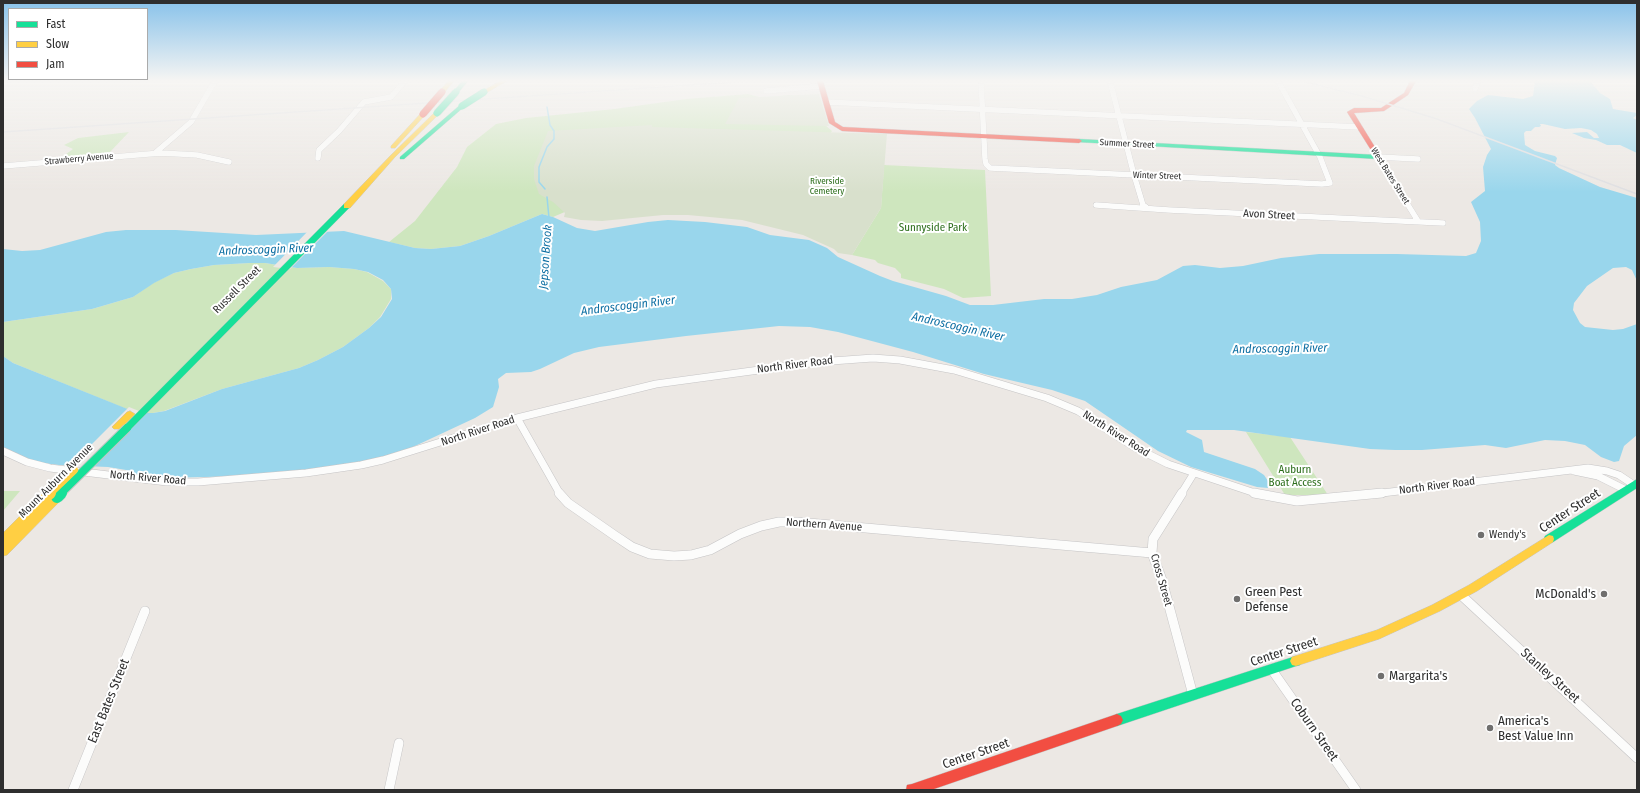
<!DOCTYPE html>
<html>
<head>
<meta charset="utf-8">
<style>
  body { margin:0 }
  #map { position:relative; width:1640px; height:793px; overflow:hidden; background:#ece8e4; font-family:"Fira Sans Condensed",sans-serif }
  canvas { display:block }
  .frame { position:absolute; inset:0; border:4px solid #2e2e2e; pointer-events:none }
  .legend { position:absolute; left:8px; top:8px; width:140px; height:72px; box-sizing:border-box; background:#fff; border:1px solid #ababab; margin:0; padding:5px 7px; list-style:none; font-size:12px; color:#2e2e2e }
  .legend li { display:flex; align-items:center; gap:8px; height:20px }
  .legend b { width:20px; border:1px solid #ababab }
</style>
</head>
<body>
<div id="map">
<canvas width="1640" height="793"></canvas>
<div class="frame"></div>
<ul class="legend">
<li><b style="height:5px;background:#16e098"></b>Fast</li>
<li><b style="height:5px;background:#ffcf43"></b>Slow</li>
<li><b style="height:5px;background:#f24e42"></b>Jam</li>
</ul>
</div>
<script>
const ctx = document.querySelector('canvas').getContext('2d');
ctx.lineJoin = 'round';
function fillPath(path, color) { ctx.fillStyle = color; ctx.fill(path, 'evenodd'); }
const shape = rows => new Path2D(rows.map(r => 'M' + r).join(''));
function stroke(path, color, width, dash) { ctx.strokeStyle = color; ctx.lineWidth = width; ctx.lineCap = dash ? 'butt' : 'round'; ctx.setLineDash(dash || []); ctx.stroke(path); }
function write(font, color, halo, rows, align = 'center') {
  ctx.font = font + ' "Fira Sans Condensed",sans-serif'; ctx.lineWidth = 4; ctx.setLineDash([]); ctx.textBaseline = 'middle'; ctx.strokeStyle = halo; ctx.fillStyle = color; for (const [text, x, y, turn = 0] of rows) {
    ctx.save(); ctx.translate(x, y); ctx.rotate((+turn || 0) * Math.PI / 180); ctx.textAlign = isNaN(turn) ? turn : align; if (halo) ctx.strokeText(text, 0, 0); ctx.fillText(text, 0, 0); ctx.restore();
  }
}
fillPath(shape([
  [748,94,763,98,788,95,807,96,825,125,832,131,827,139,567,211,553,217,542,214,489,236,460,246,431,249,415,248,389,242,415,221,457,167,467,147,496,124,526,118,614,109,686,99],
  [129,132,110,152,62,157,73,149,64,145,78,138],
  [884,165,985,170,991,296,963,298,944,289,901,278,901,274,895,268,878,263,875,260,852,255,881,208],
  [250,263,265,263,297,268,329,267,354,269,367,272,383,281,391,289,391,299,380,317,369,328,343,347,318,360,299,368,222,389,164,411,153,413,139,413,129,410,13,363,3,356,3,322,92,309,133,297,153,283,174,273,191,269,214,265],
  [1246,432,1290,437,1328,495,1285,495],
  [3,491,20,491,3,511]
]), '#cee6be');
fillPath(shape([
  [819,94,829,126,725,124,739,98],
  [652,125,652,127,887,134,881,208,852,255,838,253,834,249,803,235,742,220,688,215,663,215,602,221,581,220,564,217,565,213,553,202,539,194,534,179,534,166,548,131]
]), '#d8e0cc');
fillPath(shape([
  [1535,81,1590,81,1600,93,1610,99,1613,109,1637,113,1637,115,1633,118,1637,120,1636,150,1637,153,1620,145,1607,145,1596,140,1584,138,1572,133,1587,132,1594,138,1599,138,1597,134,1591,130,1581,128,1565,129,1543,124,1540,124,1541,126,1539,127,1535,127,1531,131,1526,131,1524,133,1525,145,1535,151,1555,156,1557,158,1555,165,1559,168,1600,187,1637,198,1637,281,1632,270,1626,267,1613,268,1587,286,1574,303,1573,310,1580,323,1585,327,1613,330,1623,329,1637,324,1637,435,1624,446,1619,461,1614,462,1601,457,1585,445,1565,441,1545,440,1506,448,1485,445,1422,450,1395,450,1370,449,1234,430,1187,430,1186,432,1202,440,1204,452,1255,469,1264,475,1268,481,1268,488,1257,487,1191,467,1158,451,1085,401,1052,390,984,374,913,352,838,332,810,327,779,326,686,336,599,347,574,353,540,369,531,372,506,373,498,379,499,387,493,407,475,418,400,453,379,460,284,475,165,478,135,475,126,470,108,467,59,465,34,462,3,449,3,356,13,363,130,410,139,413,153,413,165,411,222,389,299,368,318,360,343,347,369,328,381,317,392,299,391,289,383,280,368,272,354,269,329,267,297,268,265,263,250,263,214,265,191,269,174,273,154,283,133,297,92,309,3,322,3,249,22,251,40,250,106,232,126,230,176,230,256,235,344,231,415,248,431,249,460,246,489,236,542,214,553,217,577,228,595,231,648,222,668,220,705,222,747,227,770,235,809,240,827,248,838,257,880,276,893,281,946,296,970,305,993,305,1044,299,1072,299,1097,295,1121,287,1157,280,1183,266,1195,265,1220,268,1243,266,1281,258,1319,254,1397,254,1466,256,1476,253,1481,241,1480,222,1471,202,1485,191,1483,167,1487,155,1491,149,1475,118,1469,109,1477,101,1488,95,1523,99,1533,96]
]), '#99d6ec');
fillPath(shape([
  [329,230,290,269,273,267,308,231],
  [129,407,139,411,93,468,69,467]
]), '#ece8e4');
stroke(shape([
  [545,189,539,182,539,167,547,147,554,139,554,131,550,125,547,107],
  [547,197,549,218]
]), '#99d6ec', 1.5);
const streetFar2 = shape([
  [981,81,985,159,986,164,990,168,1322,184,1330,183,1320,157,1278,81],
  [1110,81,1134,175,1143,205,1146,207],
  [1475,89,1478,81],
  [766,91,821,86],
  [826,102,1359,127],
  [155,153,191,122,215,81],
  [1378,157,1418,221],
  [1378,157,1418,159],
  [318,158,319,150,339,131,364,102,391,97,405,81],
  [3,166,161,153,197,155,229,162],
  [1096,205,1169,210,1443,223]
]);
const streetFar1 = shape([
  [517,418,560,494],
  [3,451,27,462,50,468,167,482,198,482,306,473,361,465,383,460,517,418,656,384,818,362,873,358,900,360,954,370,1047,398,1078,411,1134,447,1168,464,1258,494],
  [1574,471,1598,476,1626,490],
  [1181,494,1194,473],
  [1374,494,1588,468,1607,471,1619,475,1634,485]
]);
const street = shape([
  [559,493,568,503,614,535,632,547,650,554,674,556,691,555,710,550,740,534,761,526,779,522,797,522,1152,553],
  [1182,493,1153,539,1152,553,1162,580,1193,695],
  [1254,493,1297,501,1382,493],
  [1461,595,1637,758],
  [1272,670,1356,790],
  [73,790,145,611],
  [389,790,399,743]
]);
const fast = shape([
  [462,81,468,81,458,93,454,93,453,92,462,81],
  [460,105,465,106,404,159,400,159,400,157,460,105],
  [1079,139,1378,155,1381,157,1378,159,1077,142,1077,140,1079,139],
  [344,204,350,204,351,206,130,430,124,430,122,428,124,426,344,204],
  [1637,479,1637,488,1553,542,1549,543,1545,542,1544,539,1545,536,1637,479],
  [1296,656,1300,657,1302,661,1300,665,1296,666,1117,726,1113,724,1111,720,1113,716,1117,714,1296,656]
]);
const slow = shape([
  [448,81,454,81,444,93,440,93,439,92,448,81],
  [500,81,507,81,486,93,481,92,500,81],
  [435,112,440,113,395,157,350,208,344,208,344,204,391,155,435,112],
  [421,113,426,114,395,148,391,148,391,146,421,113],
  [130,411,135,414,120,429,114,429,112,427,127,412,130,411],
  [49,490,53,491,54,494,61,494,62,497,61,500,7,555,3,556,4,544,3,544,3,533,45,491,49,490],
  [1549,535,1553,536,1554,539,1553,542,1477,591,1440,611,1379,639,1296,666,1292,665,1290,661,1292,657,1377,630,1432,605,1469,585,1549,535]
]);
const jam = shape([
  [817,81,823,81,835,122,843,127,1079,139,1082,141,1079,143,842,131,829,123,817,81],
  [1410,81,1416,81,1408,95,1384,111,1354,113,1381,157,1380,158,1376,158,1347,112,1354,108,1381,108,1404,93,1410,81],
  [1117,714,1121,716,1123,720,1121,724,1117,726,931,790,906,790,907,785,912,784,1117,714]
]);
stroke(streetFar2, '#c5c4c5', 6);
stroke(streetFar1, '#c5c4c5', 8);
stroke(street, '#c5c4c5', 10);
stroke(fast, '#c5c4c5', 1);
stroke(slow, '#c5c4c5', 1);
stroke(jam, '#c5c4c5', 1);
stroke(streetFar2, '#fcfcfb', 5.5);
stroke(streetFar1, '#fcfcfb', 7);
stroke(street, '#fcfcfb', 9);
fillPath(fast, '#16e098');
fillPath(slow, '#ffcf43');
fillPath(jam, '#f24e42');
stroke(shape([
  [1301,81,1362,96,1437,119,1637,194],
  [3,132,749,81]
]), '#dfdfe1', 1.5);
const fastBridgeFar2 = shape([
  [462,106,484,92],
  [437,113,456,92]
]);
const fastBridgeFar1 = shape([
  [60,494,127,428]
]);
const fastBridge = shape([
  [57,497,61,493]
]);
const slowBridgeFar1 = shape([
  [49,494,74,470]
]);
const slowBridge = shape([
  [49,494,50,493]
]);
const jamBridge = shape([
  [423,114,442,92]
]);
stroke(fastBridgeFar2, '#c6c5c4', 8, []);
stroke(fastBridgeFar1, '#c6c5c4', 10, []);
stroke(fastBridge, '#c6c5c4', 13, []);
stroke(slowBridgeFar1, '#c6c5c4', 10, []);
stroke(slowBridge, '#c6c5c4', 13, []);
stroke(jamBridge, '#c6c5c4', 8, []);
stroke(fastBridgeFar2, '#16e098', 7);
stroke(fastBridgeFar1, '#16e098', 8);
stroke(fastBridge, '#16e098', 12);
stroke(slowBridgeFar1, '#ffcf43', 8);
stroke(slowBridge, '#ffcf43', 12);
stroke(jamBridge, '#f24e42', 7);
const sky = ctx.createLinearGradient(0, 0, 0, 192);
sky.addColorStop(0, '#88c2ea');
sky.addColorStop(0.42, '#f6f5f3');
sky.addColorStop(1, '#f6f5f300');
ctx.fillStyle = sky;
ctx.fillRect(0, 0, 1640, 192);
for (const [x, y, r, color] of [
  [1481,535,4,"#706f6e"],
  [1604,594,4,"#706f6e"],
  [1237,599,4,"#706f6e"],
  [1381,676,4,"#706f6e"],
  [1490,728,4,"#706f6e"]
]) { const dot = new Path2D(); dot.arc(x, y, r, 0, 2 * Math.PI); ctx.fillStyle = color; ctx.fill(dot); stroke(dot, '#fff', 1.5); }
write('9px', '#2e2e2e', '#fff', [
  ["Summer Street",1127,144,3],
  ["Strawberry Avenue",79,159,-5],
  ["Winter Street",1157,176,2],
  ["West Bates Street",1390,176,58]
]);
write('9px', '#2c6e1b', '#fff', [
  ["Riverside",827,181],
  ["Cemetery",827,191]
]);
write('11px', '#2e2e2e', '#fff', [
  ["Avon Street",1269,215,3],
  ["Russell Street",237,290,-45],
  ["North River Road",795,365,-7],
  ["North River Road",478,431,-18],
  ["North River Road",1116,434,32],
  ["North River Road",148,478,5],
  ["Mount Auburn Avenue",56,481,-45],
  ["North River Road",1437,486,-7],
  ["Northern Avenue",824,525,4],
  ["Cross Street",1161,580,74]
]);
write('11px', '#2c6e1b', '#fff', [
  ["Sunnyside Park",933,228],
  ["Auburn",1295,470],
  ["Boat Access",1295,483]
]);
write('11px', '#2e2e2e', '#fff', [
  ["Wendy's",1489,535]
], 'left');
write('italic 12px', '#0d6fa3', '#fff', [
  ["Androscoggin River",266,250,-2],
  ["Jepson Brook",546,257,-86],
  ["Androscoggin River",628,306,-7],
  ["Androscoggin River",958,327,13],
  ["Androscoggin River",1280,349,-1]
]);
write('13px', '#2e2e2e', '#fff', [
  ["Center Street",1570,511,-33],
  ["Center Street",1284,652,-18],
  ["Stanley Street",1550,676,42],
  ["East Bates Street",109,701,-68],
  ["Coburn Street",1314,730,55],
  ["Center Street",976,754,-19]
]);
write('13px', '#2e2e2e', '#fff', [
  ["Green Pest",1245,592],
  ["Defense",1245,607],
  ["McDonald's",1596,594,"right"],
  ["Margarita's",1389,676],
  ["America's",1498,721],
  ["Best Value Inn",1498,736]
], 'left');
</script>
</body>
</html>
